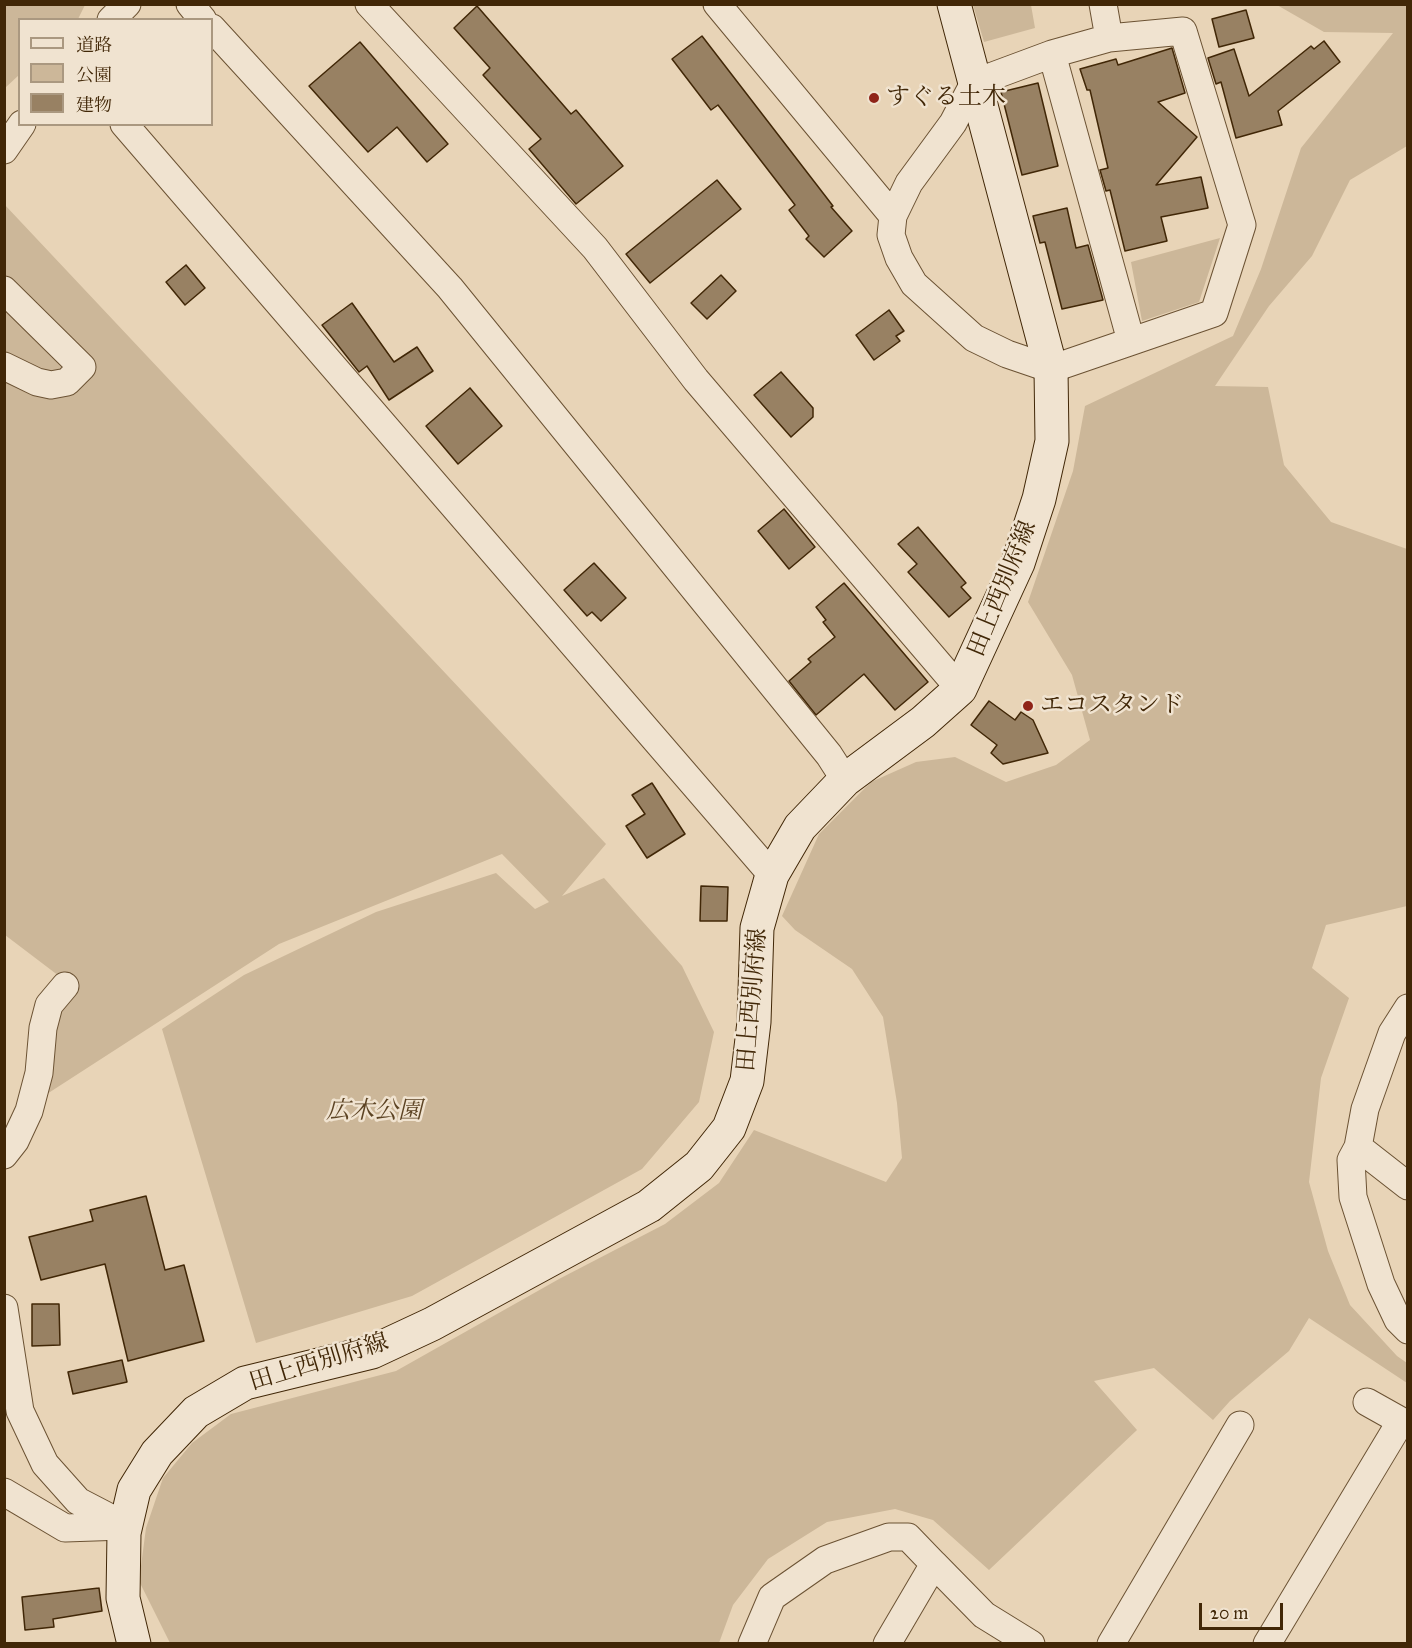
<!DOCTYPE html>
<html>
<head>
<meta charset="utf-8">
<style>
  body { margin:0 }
  #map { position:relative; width:1412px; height:1648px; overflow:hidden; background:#e8d4b7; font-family:"IM FELL Great Primer","Noto Serif JP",serif }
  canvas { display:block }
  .frame { position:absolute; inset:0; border:6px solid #412707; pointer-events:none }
  .legend { position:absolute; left:18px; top:18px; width:195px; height:108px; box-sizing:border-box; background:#f0e3d0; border:2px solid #aa9880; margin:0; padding:8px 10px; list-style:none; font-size:18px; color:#412707 }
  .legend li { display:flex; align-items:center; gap:12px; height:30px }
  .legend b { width:30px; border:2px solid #aa9880 }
  .scale { position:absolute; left:1199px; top:1603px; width:84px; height:27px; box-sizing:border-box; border:3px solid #412707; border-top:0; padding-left:8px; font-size:18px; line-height:21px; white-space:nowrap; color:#412707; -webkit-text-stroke:4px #f0e3d0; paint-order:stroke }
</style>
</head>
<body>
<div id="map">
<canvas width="1412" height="1648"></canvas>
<div class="frame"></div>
<ul class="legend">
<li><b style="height:8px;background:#f0e3d0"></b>道路</li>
<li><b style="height:16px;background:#ccb799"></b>公園</li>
<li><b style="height:16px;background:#988163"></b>建物</li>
</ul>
<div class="scale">20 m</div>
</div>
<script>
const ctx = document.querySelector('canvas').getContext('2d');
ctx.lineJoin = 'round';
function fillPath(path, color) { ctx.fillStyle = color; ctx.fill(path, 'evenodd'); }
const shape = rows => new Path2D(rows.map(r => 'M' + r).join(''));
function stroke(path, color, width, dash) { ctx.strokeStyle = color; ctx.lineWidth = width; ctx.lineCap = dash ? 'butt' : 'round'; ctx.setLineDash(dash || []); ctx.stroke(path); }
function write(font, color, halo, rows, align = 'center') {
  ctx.font = font + ' "IM FELL Great Primer","Noto Serif JP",serif'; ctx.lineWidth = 5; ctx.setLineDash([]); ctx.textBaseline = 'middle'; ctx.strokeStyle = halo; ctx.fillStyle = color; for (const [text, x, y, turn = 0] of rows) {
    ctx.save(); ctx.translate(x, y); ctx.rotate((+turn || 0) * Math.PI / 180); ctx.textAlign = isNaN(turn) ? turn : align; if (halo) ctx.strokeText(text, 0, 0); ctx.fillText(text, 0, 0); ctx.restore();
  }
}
fillPath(shape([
  [5,4,85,5,78,19,20,20,19,75,5,88],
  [973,5,1031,5,1035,28,984,42],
  [1277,5,1407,5,1407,146,1350,180,1312,256,1269,306,1215,386,1268,387,1284,465,1331,522,1407,549,1407,906,1326,925,1312,968,1349,998,1321,1078,1309,1182,1328,1251,1350,1305,1397,1356,1407,1363,1407,1383,1309,1318,1289,1351,1230,1401,1213,1420,1154,1368,1094,1381,1137,1430,989,1570,933,1520,895,1509,827,1522,768,1559,733,1605,719,1643,170,1643,139,1581,146,1528,163,1478,192,1443,231,1414,396,1371,559,1279,665,1224,719,1183,754,1130,886,1182,902,1158,897,1103,883,1017,852,969,795,930,782,916,819,834,871,782,916,762,955,757,1006,782,1056,765,1090,740,1072,675,1028,602,1073,471,1085,406,1233,336,1261,269,1301,148,1393,33,1324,32],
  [4,204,606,844,562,896,604,878,682,966,714,1032,699,1102,642,1169,412,1296,256,1343,162,1029,244,975,376,912,496,873,535,909,549,902,502,854,279,944,33,1103,59,976,5,935],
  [1220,238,1199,302,1142,321,1131,262]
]), '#ccb799');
const building = shape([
  [477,6,571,114,576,110,623,166,576,204,529,149,541,139,483,75,490,68,454,28,477,6],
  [1246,10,1254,38,1219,47,1212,19,1246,10],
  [702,36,833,206,831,207,852,231,824,257,806,239,809,236,789,210,795,205,792,201,718,105,711,110,672,59,702,36],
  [1324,41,1340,62,1278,111,1282,125,1236,138,1221,82,1216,84,1208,58,1234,49,1249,96,1311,46,1314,49,1324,41],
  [360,42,448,144,427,162,397,127,368,152,309,86,360,42],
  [1172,48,1185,93,1158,102,1197,137,1156,185,1201,177,1208,208,1161,217,1167,241,1125,251,1110,190,1106,191,1100,170,1108,168,1090,90,1087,90,1080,69,1116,59,1118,65,1172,48],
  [1038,83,1058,166,1022,175,1001,92,1038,83],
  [717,180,741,209,650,283,626,254,717,180],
  [1067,208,1076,248,1088,245,1103,300,1062,309,1045,242,1040,243,1033,216,1067,208],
  [186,265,205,288,185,305,166,282,186,265],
  [721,275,736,291,707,319,691,303,721,275],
  [352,303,394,362,417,347,433,371,389,400,367,366,359,372,322,325,352,303],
  [889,310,904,331,896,336,900,341,874,360,856,335,889,310],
  [781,372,813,408,813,417,791,437,754,395,781,372],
  [470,388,502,426,458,464,426,426,470,388],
  [784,509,815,547,789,569,758,531,784,509],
  [918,527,966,583,961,587,971,598,949,617,908,572,917,564,898,544,918,527],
  [594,563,626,598,601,621,592,612,587,616,564,590,594,563],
  [844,583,928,682,895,710,864,674,816,715,789,681,811,662,808,659,835,637,823,622,826,620,816,607,844,583],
  [989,701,1015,720,1021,712,1033,720,1048,753,1003,764,991,753,997,745,971,725,989,701],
  [652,783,685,834,647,858,626,826,645,814,632,795,652,783],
  [701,886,728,887,727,921,700,921,701,886],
  [146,1196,165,1270,184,1265,204,1341,128,1361,105,1264,41,1280,29,1237,93,1221,90,1210,146,1196],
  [32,1304,59,1304,60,1345,32,1346,32,1304],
  [122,1360,127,1382,73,1394,68,1372,122,1360],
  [99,1588,102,1611,53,1619,54,1627,25,1630,22,1597,99,1588]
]);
fillPath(building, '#988163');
stroke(building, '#412707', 1.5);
const street = shape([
  [190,4,203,20],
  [369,4,595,248,696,380,960,689],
  [717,4,893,216],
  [1103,4,1109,38,1052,54,974,83,953,123,909,183,893,216,891,235,899,258,914,284,974,338,1007,354,1051,369,1214,313,1242,225,1183,31,1109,38],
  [111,20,127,4],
  [212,28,450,288,829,755,845,780],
  [1052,54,1131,341],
  [124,124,772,875],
  [4,150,22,124],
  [4,290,82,367,67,382,51,385,37,382,4,366],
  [1408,1008,1392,1033,1365,1109,1358,1147,1351,1160,1353,1197,1381,1284,1398,1320,1408,1330],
  [1358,1147,1408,1186],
  [4,1155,15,1141,29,1111,39,1073,43,1028,49,1005,65,986],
  [4,1308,20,1411,45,1464,78,1501,126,1526],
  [1367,1402,1408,1425],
  [4,1492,65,1528,124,1526],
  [752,1644,772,1597,825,1560,889,1537,908,1537,934,1564],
  [887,1644,934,1564,984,1615,1031,1644],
  [1111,1644,1240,1425],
  [1267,1644,1401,1421]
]);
const secondary = shape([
  [134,1644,123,1598,124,1533,134,1490,157,1453,196,1412,245,1383,372,1352,432,1324,649,1206,699,1166,729,1128,747,1081,754,1022,757,928,772,875,800,827,845,780,923,722,960,689,1018,563,1039,499,1052,441,1051,369,954,4]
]);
stroke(street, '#6b5233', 29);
stroke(secondary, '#412707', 35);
stroke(street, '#f0e3d0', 27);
stroke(secondary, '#f0e3d0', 33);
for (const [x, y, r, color] of [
  [874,98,6,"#8f2418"],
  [1028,706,6,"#8f2418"]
]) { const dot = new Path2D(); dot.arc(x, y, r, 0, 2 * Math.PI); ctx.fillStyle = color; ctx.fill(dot); stroke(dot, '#f0e3d0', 2); }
write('24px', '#412707', '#f0e3d0', [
  ["すぐる土木",886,98],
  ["エコスタンド",1040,706]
], 'left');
write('24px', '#412707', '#f0e3d0', [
  ["田上西別府線",1003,589,-68],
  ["田上西別府線",753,1000,-85],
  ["田上西別府線",319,1363,-17]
]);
write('italic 24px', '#5d4424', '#f0e3d0', [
  ["広木公園",374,1112]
]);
</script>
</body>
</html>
